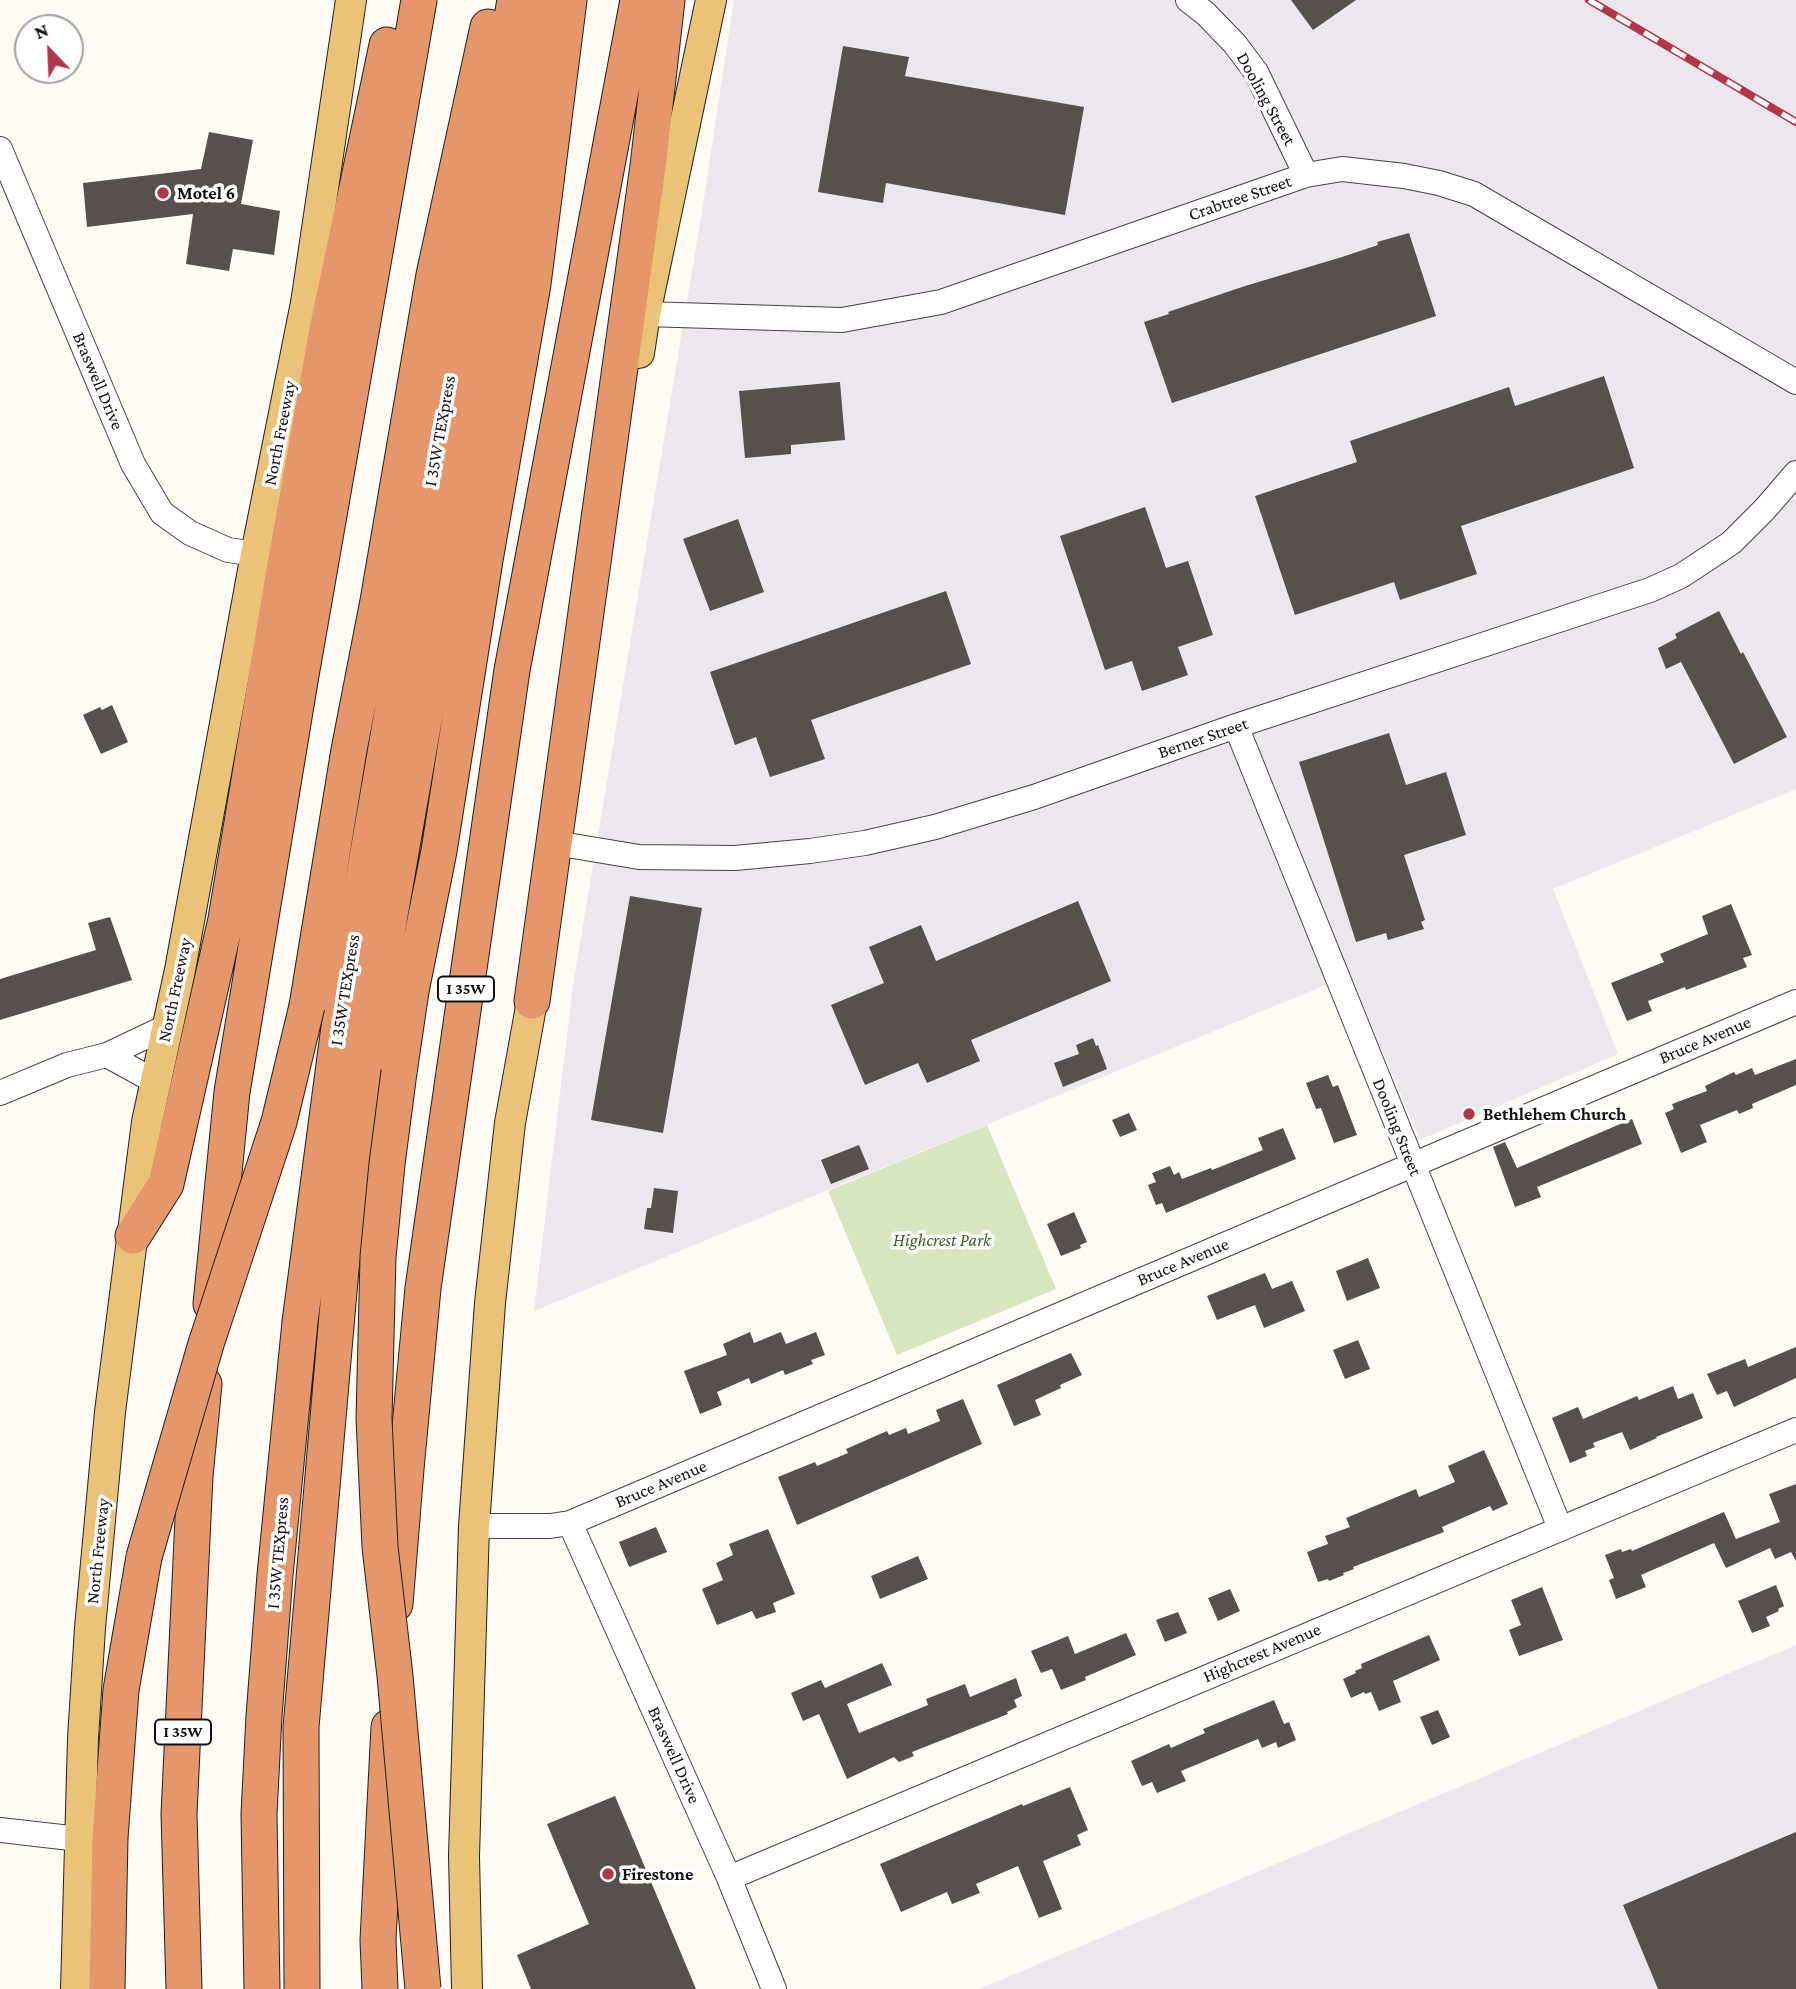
<!DOCTYPE html>
<html>
<head>
<meta charset="utf-8">
<style>
  body { margin:0 }
  #map { position:relative; width:1796px; height:1989px; overflow:hidden; background:#fefbf4; font-family:"Crimson Pro",serif }
  canvas { display:block }
  .north { position:absolute; left:14px; top:14px; width:70px; height:70px; box-sizing:border-box; background:#fff; border:2px solid #9f9f9f; border-radius:50%; rotate:337deg; font-size:19px; font-weight:700; line-height:28px; text-align:center; color:#101010 }
  .north::after { content:''; display:block; margin:auto; width:24px; height:32px; background:#b23649; clip-path:polygon(50% 0,100% 100%,50% 72%,0 100%) }
</style>
</head>
<body>
<div id="map">
<canvas width="1796" height="1989"></canvas>
<div class="north">N</div>
</div>
<script>
const ctx = document.querySelector('canvas').getContext('2d');
ctx.lineJoin = 'round';
function fillPath(path, color) { ctx.fillStyle = color; ctx.fill(path, 'evenodd'); }
const shape = rows => new Path2D(rows.map(r => 'M' + r).join(''));
function stroke(path, color, width, dash) { ctx.strokeStyle = color; ctx.lineWidth = width; ctx.lineCap = dash ? 'butt' : 'round'; ctx.setLineDash(dash || []); ctx.stroke(path); }
function write(font, color, halo, rows, align = 'center') {
  ctx.font = font + ' "Crimson Pro",serif'; ctx.lineWidth = 7; ctx.setLineDash([]); ctx.textBaseline = 'middle'; ctx.strokeStyle = halo; ctx.fillStyle = color; for (const [text, x, y, turn = 0] of rows) {
    ctx.save(); ctx.translate(x, y); ctx.rotate((+turn || 0) * Math.PI / 180); ctx.textAlign = isNaN(turn) ? turn : align; if (halo) ctx.strokeText(text, 0, 0); ctx.fillText(text, 0, 0); ctx.restore();
  }
}
fillPath(shape([
  [734,0,1796,0,1796,789,1553,889,1618,1054,1420,1140,1350,975,534,1311,573,985,702,211],
  [1796,1645,1796,1989,979,1989]
]), '#ece6ed');
fillPath(shape([
  [987,1125,1056,1289,897,1355,828,1191]
]), '#d7e5c0');
fillPath(shape([
  [1291,0,1356,0,1313,30],
  [843,46,909,57,905,76,1084,107,1065,215,886,183,883,203,818,192],
  [209,132,253,140,241,204,280,211,274,255,233,249,229,271,186,264,193,214,87,227,83,183,201,169],
  [1409,233,1436,316,1172,403,1144,322,1169,314,1168,312,1245,286,1342,257,1378,245,1377,242],
  [1604,376,1634,468,1461,526,1477,574,1400,600,1394,582,1295,615,1255,496,1357,462,1350,441,1509,387,1515,406],
  [840,382,845,440,791,445,791,454,745,458,739,391],
  [1145,507,1166,568,1188,561,1213,635,1178,647,1188,675,1142,691,1132,661,1105,670,1060,536],
  [738,519,764,592,710,611,683,539],
  [946,591,971,664,811,720,825,759,770,777,756,737,735,745,710,672],
  [1719,611,1741,654,1743,652,1787,737,1734,764,1681,662,1666,669,1658,648,1677,638,1675,634],
  [112,705,128,742,101,754,83,715,100,707,102,710],
  [1389,733,1406,785,1446,772,1466,835,1404,855,1425,920,1421,922,1424,929,1388,940,1386,933,1356,942,1299,762],
  [630,896,702,908,663,1133,591,1120],
  [1078,901,1111,981,971,1040,980,1061,927,1083,918,1063,865,1085,831,1005,884,983,869,947,921,925,936,961],
  [1731,904,1752,955,1743,958,1747,967,1686,990,1685,987,1648,1001,1652,1011,1627,1021,1611,983,1664,962,1660,954,1708,934,1702,916],
  [110,917,132,980,0,1020,0,979,96,950,88,923],
  [1093,1038,1096,1046,1098,1045,1107,1069,1063,1087,1054,1063,1079,1054,1076,1045],
  [1796,1059,1796,1085,1752,1104,1753,1108,1739,1114,1737,1110,1700,1125,1707,1142,1681,1153,1665,1113,1674,1109,1672,1104,1707,1091,1705,1086,1734,1072,1736,1075,1752,1068,1755,1075],
  [1328,1075,1333,1087,1338,1085,1357,1135,1334,1143,1321,1108,1316,1109,1306,1083],
  [1129,1113,1137,1130,1120,1137,1112,1120],
  [1632,1119,1642,1144,1537,1187,1541,1197,1515,1207,1493,1147,1505,1142,1517,1168],
  [1283,1128,1296,1159,1166,1213,1162,1203,1156,1205,1148,1185,1156,1182,1152,1173,1170,1166,1174,1175,1179,1172,1182,1179,1211,1168,1212,1170,1263,1150,1258,1138],
  [859,1145,869,1169,831,1184,821,1160],
  [654,1188,678,1191,673,1233,644,1229,647,1208,651,1208],
  [1074,1212,1087,1242,1080,1245,1081,1248,1061,1256,1047,1224],
  [1368,1258,1380,1288,1347,1301,1336,1271],
  [1265,1273,1272,1289,1292,1281,1305,1311,1264,1328,1255,1305,1217,1320,1207,1296],
  [750,1332,754,1343,781,1332,786,1344,816,1332,825,1355,811,1360,813,1364,785,1375,783,1370,751,1384,749,1378,717,1392,722,1405,700,1414,684,1371,727,1355,723,1344],
  [1358,1340,1370,1369,1345,1379,1333,1350],
  [1796,1347,1796,1378,1734,1407,1727,1391,1717,1395,1707,1374,1745,1359,1748,1367],
  [1071,1353,1082,1375,1060,1385,1061,1388,1035,1400,1041,1415,1014,1426,997,1385],
  [1673,1386,1678,1399,1693,1393,1703,1418,1656,1437,1657,1438,1630,1450,1622,1432,1593,1443,1595,1447,1585,1451,1587,1456,1570,1463,1552,1418,1578,1407,1583,1419,1637,1396,1639,1400],
  [963,1399,982,1444,797,1525,778,1477,815,1462,817,1466,848,1453,846,1449,887,1431,889,1435,906,1428,908,1434,940,1421,936,1410],
  [1484,1450,1508,1504,1493,1511,1490,1506,1442,1527,1444,1532,1353,1567,1354,1569,1343,1573,1344,1575,1329,1581,1328,1579,1318,1582,1307,1552,1328,1544,1325,1536,1350,1527,1346,1518,1416,1489,1419,1497,1455,1482,1448,1466],
  [1796,1484,1796,1561,1791,1552,1775,1559,1770,1548,1726,1568,1714,1543,1641,1575,1646,1587,1616,1599,1609,1580,1614,1578,1605,1555,1621,1549,1622,1552,1631,1549,1632,1551,1724,1512,1736,1539,1780,1522,1769,1494],
  [656,1527,667,1552,629,1567,619,1542],
  [768,1529,795,1594,773,1603,776,1612,756,1619,752,1611,717,1625,702,1589,723,1580,716,1563,733,1555,729,1544],
  [918,1556,928,1579,880,1599,871,1576],
  [1776,1585,1784,1606,1778,1609,1779,1611,1766,1617,1770,1626,1752,1633,1738,1601],
  [1542,1587,1563,1640,1519,1656,1509,1630,1521,1625,1511,1600],
  [1230,1589,1240,1611,1218,1621,1208,1598],
  [1178,1612,1187,1633,1165,1642,1156,1620],
  [1126,1633,1136,1655,1085,1677,1086,1680,1061,1690,1052,1669,1041,1673,1031,1651,1068,1636,1075,1654],
  [1429,1635,1440,1660,1393,1681,1401,1702,1379,1711,1371,1692,1365,1694,1364,1692,1351,1698,1343,1679,1356,1673,1355,1671,1362,1668,1361,1664],
  [882,1663,892,1685,847,1704,859,1733,928,1705,926,1699,965,1684,970,1697,1016,1678,1022,1696,1014,1700,1017,1707,1007,1712,1008,1714,912,1752,914,1756,899,1762,894,1757,847,1779,819,1714,803,1721,791,1693,821,1680,825,1688],
  [1274,1700,1284,1724,1289,1722,1296,1740,1278,1748,1276,1742,1262,1748,1258,1739,1181,1771,1186,1781,1157,1793,1152,1782,1142,1786,1131,1761,1169,1744,1171,1748,1205,1733,1203,1729],
  [1438,1710,1450,1737,1432,1745,1420,1717],
  [1070,1787,1088,1830,1077,1835,1081,1845,1043,1861,1062,1909,1039,1918,1018,1866,976,1884,980,1893,952,1904,947,1892,901,1912,880,1864,1022,1804,1023,1806],
  [615,1796,696,1989,531,1989,517,1955,589,1924,547,1824],
  [1796,1832,1796,1989,1658,1989,1623,1905]
]), '#57504d');
const minor = shape([
  [1188,0,1206,14,1235,44,1256,72,1306,175],
  [0,149,133,464,162,513,190,533,228,550,256,554],
  [645,314,842,320,941,302,1306,175,1342,169,1404,176,1439,183,1474,194,1796,382],
  [1236,726,1560,1528],
  [561,844,639,857,735,858,810,851,865,843,935,827,1034,797,1236,726,1650,590,1681,576,1731,543,1765,509,1796,473],
  [107,1055,156,1082],
  [0,1093,67,1065,107,1055,168,1026],
  [570,1523,729,1878,774,1989],
  [474,1526,550,1526,570,1523,1796,1002],
  [0,1830,79,1839],
  [729,1878,1796,1430]
]);
const major = shape([
  [639,353,645,314,711,0],
  [76,1989,83,1738,90,1628,110,1412,147,1122,180,970,256,554,306,303,351,0],
  [467,1989,464,1856,474,1526,490,1303,510,1123,536,979]
]);
const highway = shape([
  [532,1001,648,166,667,0],
  [307,1006,349,750,378,601,434,275,488,27],
  [399,1072,411,991,439,851,485,560,533,284,569,0],
  [133,1236,166,1184,226,919,282,582,327,330,387,45],
  [211,1304,232,1092,300,681,419,0],
  [395,1604,406,1469,423,1288,512,670,638,0],
  [107,1989,110,1838,121,1690,144,1557],
  [184,1989,179,1814,195,1476,204,1384],
  [262,1989,259,1814,264,1716,275,1575,300,1322,343,997,515,0],
  [302,1989,301,1727,341,1269,375,1001,473,440,544,0],
  [380,1989,378,1940,389,1727]
]);
stroke(minor, '#434343', 26);
stroke(major, '#212121', 32);
stroke(highway, '#212121', 37);
stroke(minor, '#fff', 24);
stroke(major, '#eac278', 30);
stroke(highway, '#e5966b', 35);
const rail = shape([
  [1589,0,1796,122]
]);
stroke(rail, '#b23649', 8);
stroke(rail, '#fff', 5, [16]);
const highwayBridge = shape([
  [399,1072,387,1164,378,1257,374,1419,380,1547,395,1676,423,1989],
  [144,1557,206,1344,279,1122,307,1006]
]);
stroke(highwayBridge, '#212121', 37, []);
stroke(highwayBridge, '#e5966b', 35);
for (const [x, y, r, color] of [
  [163,193,7,"#b23649"],
  [1469,1114,7,"#b23649"],
  [608,1874,7,"#b23649"]
]) { const dot = new Path2D(); dot.arc(x, y, r, 0, 2 * Math.PI); ctx.fillStyle = color; ctx.fill(dot); stroke(dot, '#fff', 2.5); }
for (const [x, y, w] of [
  [466,989,56],
  [183,1732,56]
]) { const box = new Path2D(); box.roundRect(x - w / 2, y - 12.5, w, 25, 5); ctx.fillStyle = '#fff'; ctx.fill(box); stroke(box, '#101010', 2); }
write('bold 16px', '#101010', null, [
  ["I 35W",466,989],
  ["I 35W",183,1732]
]);
write('18px', '#101010', '#fff', [
  ["Dooling Street",1266,99,61],
  ["Crabtree Street",1240,198,-19],
  ["Braswell Drive",98,381,67],
  ["I 35W TEXpress",440,431,-80],
  ["North Freeway",280,433,-79],
  ["Berner Street",1203,738,-19],
  ["North Freeway",175,990,-78],
  ["I 35W TEXpress",345,990,-81],
  ["Bruce Avenue",1705,1040,-23],
  ["Dooling Street",1397,1127,68],
  ["Bruce Avenue",1183,1262,-23],
  ["Bruce Avenue",661,1484,-23],
  ["North Freeway",98,1551,-84],
  ["I 35W TEXpress",278,1553,-85],
  ["Highcrest Avenue",1262,1653,-23],
  ["Braswell Drive",674,1755,66]
]);
write('bold 18px', '#101010', '#fff', [
  ["Motel 6",177,193],
  ["Bethlehem Church",1483,1114],
  ["Firestone",622,1874]
], 'left');
write('italic 18px', '#396126', '#fff', [
  ["Highcrest Park",942,1240]
]);
</script>
</body>
</html>
